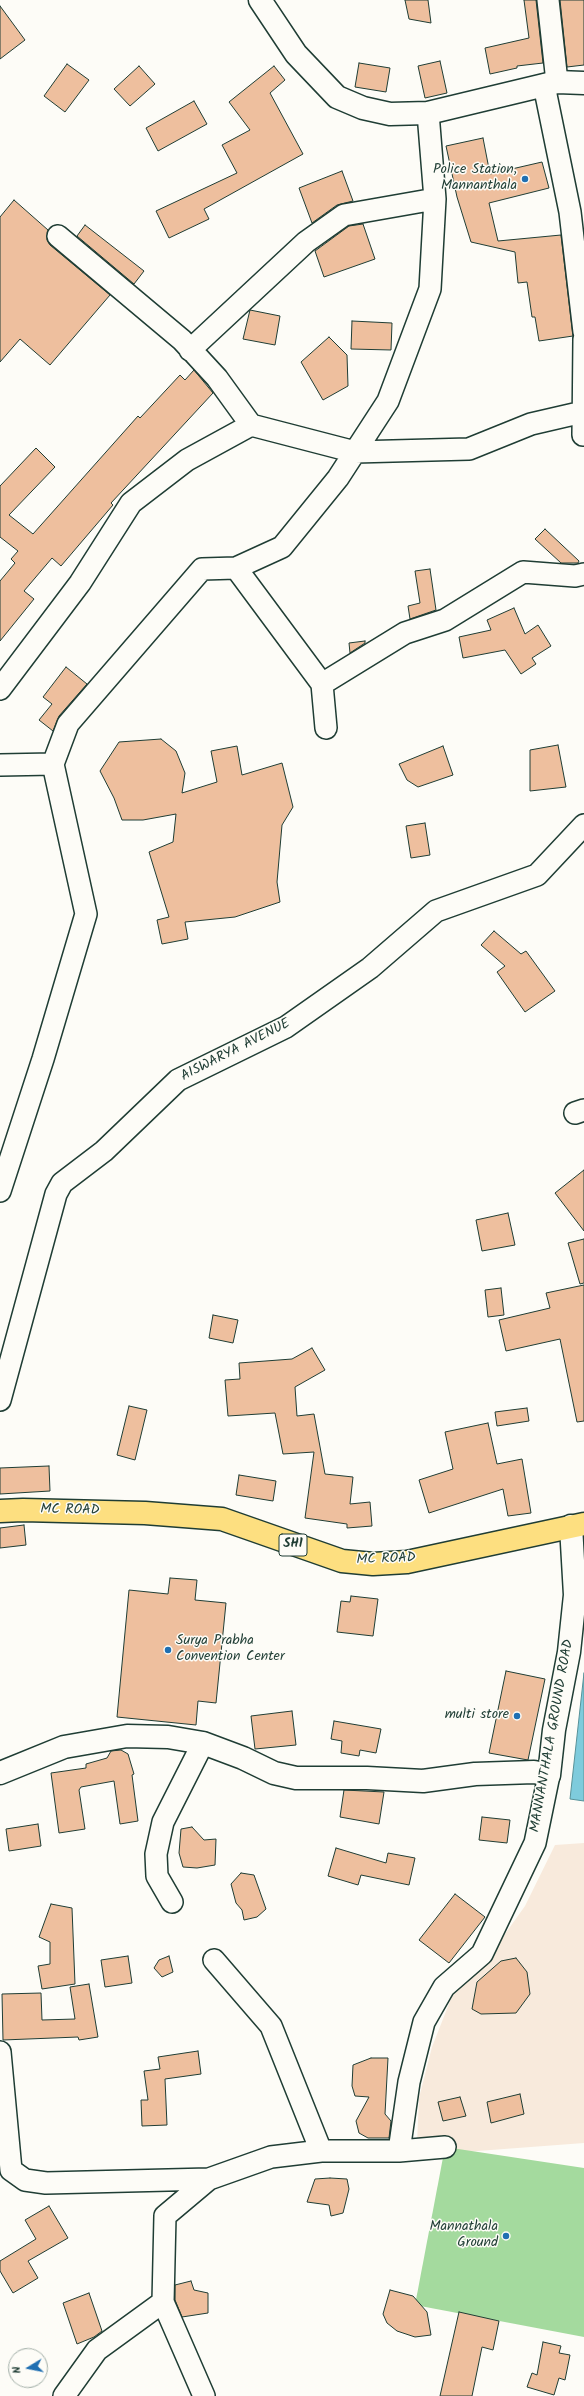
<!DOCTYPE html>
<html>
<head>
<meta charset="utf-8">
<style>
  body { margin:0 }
  #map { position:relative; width:584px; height:2396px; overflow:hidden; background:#fdfcf7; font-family:Kalam,sans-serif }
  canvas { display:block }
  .north { position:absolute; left:8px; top:2348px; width:40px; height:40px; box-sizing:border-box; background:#fdfcf7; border:1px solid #a4b0a9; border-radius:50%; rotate:260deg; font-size:11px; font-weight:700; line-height:16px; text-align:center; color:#1f3d34 }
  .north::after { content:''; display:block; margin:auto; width:14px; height:18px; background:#1f6fb2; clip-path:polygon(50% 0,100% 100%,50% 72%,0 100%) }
</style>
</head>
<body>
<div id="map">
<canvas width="584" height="2396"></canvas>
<div class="north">N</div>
</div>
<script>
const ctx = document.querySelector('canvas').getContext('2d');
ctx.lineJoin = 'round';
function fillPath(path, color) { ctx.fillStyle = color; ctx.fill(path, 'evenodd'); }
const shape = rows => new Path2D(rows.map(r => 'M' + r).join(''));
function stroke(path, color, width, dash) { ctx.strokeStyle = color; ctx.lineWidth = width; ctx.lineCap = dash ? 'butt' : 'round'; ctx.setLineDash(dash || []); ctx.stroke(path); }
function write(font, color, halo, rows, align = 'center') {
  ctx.font = font + ' Kalam,sans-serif'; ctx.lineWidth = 3; ctx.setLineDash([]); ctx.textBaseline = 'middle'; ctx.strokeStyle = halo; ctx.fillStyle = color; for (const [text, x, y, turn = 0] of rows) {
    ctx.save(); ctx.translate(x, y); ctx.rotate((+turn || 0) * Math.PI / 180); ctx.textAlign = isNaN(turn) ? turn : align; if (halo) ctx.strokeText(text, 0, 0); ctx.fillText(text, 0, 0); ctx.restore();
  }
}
fillPath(shape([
  [584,1843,584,2143,451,2153,417,2143,419,2098,432,2047,454,1991,495,1948,525,1906,555,1845]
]), '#f8eadc');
fillPath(shape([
  [445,2147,584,2168,584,2337,415,2305]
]), '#a4da9e');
const water = shape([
  [584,1673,584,1801,570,1799,584,1673]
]);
fillPath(water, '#7ecbdc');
stroke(water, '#589299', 1);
const building = shape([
  [405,0,428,0,431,23,409,19,405,0],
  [524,0,536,0,543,63,517,66,517,68,490,74,485,48,529,38,524,0],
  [560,0,584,0,584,65,567,67,560,0],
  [0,6,25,40,0,59,0,6],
  [440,61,447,93,425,98,418,66,440,61],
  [359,63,390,68,386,92,355,87,359,63],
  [67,64,89,80,65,112,44,96,67,64],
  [139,66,155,84,130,106,114,89,139,66],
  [274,66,285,80,270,93,303,154,204,209,209,219,169,238,156,211,237,173,222,145,250,130,229,102,274,66],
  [194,101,207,124,158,151,146,128,194,101],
  [483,138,490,174,542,162,549,188,489,203,498,241,561,235,573,336,539,341,535,317,532,317,527,282,518,283,515,252,471,242,457,197,446,146,483,138],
  [342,171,353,201,337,205,312,223,299,188,342,171],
  [14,200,48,230,47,240,50,245,110,295,50,365,20,339,0,362,0,217,14,200],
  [363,224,375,259,324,277,315,251,349,226,363,224],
  [85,225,144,271,134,284,77,236,85,225],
  [250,310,280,316,275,345,243,339,250,310],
  [352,321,392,323,391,350,351,349,352,321],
  [329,337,347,355,348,386,323,400,301,362,329,337],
  [194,370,213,393,111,503,113,505,61,566,52,558,24,591,34,599,0,641,0,581,15,563,11,559,18,551,0,537,0,486,36,448,55,467,9,515,33,534,138,416,140,418,180,375,185,380,194,370],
  [545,529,579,561,578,563,561,563,535,539,545,529],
  [430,569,436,610,410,619,408,606,420,603,415,571,430,569],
  [514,608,525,634,538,625,551,646,532,658,536,664,521,674,505,650,463,658,459,637,491,630,487,620,514,608],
  [365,641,365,643,350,653,349,643,365,641],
  [66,667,87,684,59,716,53,731,39,720,52,704,43,697,66,667],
  [161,739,176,751,185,773,182,793,217,782,211,751,237,746,242,775,282,763,293,807,282,825,277,882,280,902,235,917,185,922,188,939,162,944,157,920,169,917,149,852,173,842,176,814,143,820,122,820,114,798,100,771,119,742,161,739],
  [558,745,566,787,530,791,530,750,558,745],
  [443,746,453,775,418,787,407,780,399,764,443,746],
  [425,823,430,855,411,858,406,826,425,823],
  [494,931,521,954,526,951,555,991,525,1012,497,972,505,966,481,945,494,931],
  [584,1170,584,1231,555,1193,584,1170],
  [508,1213,515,1245,482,1251,476,1220,508,1213],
  [584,1239,584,1283,580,1284,568,1243,584,1239],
  [584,1285,584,1421,577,1422,560,1339,506,1351,499,1320,550,1308,546,1293,584,1285],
  [501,1288,504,1315,488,1317,485,1290,501,1288],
  [213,1315,238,1320,233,1343,209,1338,213,1315],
  [312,1348,325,1370,295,1387,297,1416,314,1414,325,1474,353,1477,350,1504,370,1502,372,1526,347,1528,347,1524,305,1518,314,1452,283,1454,275,1413,228,1416,225,1380,240,1379,239,1363,292,1359,312,1348],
  [129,1406,147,1410,135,1460,117,1455,129,1406],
  [527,1408,529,1421,497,1426,495,1412,527,1408],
  [488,1423,497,1464,522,1459,531,1513,508,1516,503,1489,429,1513,419,1480,453,1469,445,1432,488,1423],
  [49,1466,50,1491,0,1494,0,1468,49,1466],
  [239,1475,276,1481,273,1501,236,1495,239,1475],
  [24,1525,26,1545,0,1548,0,1528,24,1525],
  [170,1578,197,1580,195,1600,226,1603,216,1703,198,1701,196,1725,117,1717,129,1590,168,1594,170,1578],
  [351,1596,378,1599,373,1636,337,1632,341,1601,350,1602,351,1596],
  [506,1671,545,1679,528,1760,489,1753,506,1671],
  [292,1711,296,1745,255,1749,251,1716,292,1711],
  [334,1721,381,1729,376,1753,360,1750,359,1756,341,1753,342,1741,331,1739,334,1721],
  [121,1750,128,1754,134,1774,132,1775,138,1821,120,1824,114,1781,81,1787,79,1790,85,1829,59,1833,51,1773,86,1768,86,1764,107,1758,111,1751,121,1750],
  [344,1790,384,1792,379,1824,340,1817,344,1790],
  [482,1817,510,1820,507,1843,479,1840,482,1817],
  [38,1824,41,1846,9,1851,6,1829,38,1824],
  [192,1827,204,1840,216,1839,215,1865,197,1868,183,1867,179,1853,181,1829,192,1827],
  [336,1848,386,1863,388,1853,415,1858,409,1885,361,1875,358,1885,328,1876,336,1848],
  [241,1873,254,1875,266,1909,257,1917,244,1920,242,1910,236,1903,231,1884,241,1873],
  [455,1894,485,1917,449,1963,419,1940,455,1894],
  [51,1904,72,1908,75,1984,42,1989,38,1966,50,1964,50,1942,39,1937,51,1904],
  [128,1956,132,1983,105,1987,101,1960,128,1956],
  [169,1956,173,1972,162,1977,154,1968,159,1960,169,1956],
  [516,1958,527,1972,530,1994,516,2013,481,2014,472,2009,477,1982,501,1961,516,1958],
  [89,1984,98,2037,79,2040,78,2037,3,2040,2,1994,41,1993,42,2020,75,2019,70,1987,89,1984],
  [198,2051,201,2074,165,2079,167,2125,142,2126,141,2100,148,2100,144,2071,160,2069,158,2057,198,2051],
  [371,2058,388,2058,385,2114,391,2121,389,2138,368,2138,359,2133,356,2121,369,2097,355,2096,352,2086,353,2065,371,2058],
  [520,2094,524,2114,491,2123,487,2102,520,2094],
  [460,2097,466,2116,443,2121,438,2102,460,2097],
  [330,2178,347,2179,349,2189,343,2213,331,2216,329,2205,307,2202,315,2179,330,2178],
  [49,2206,68,2238,28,2261,38,2278,13,2293,0,2271,0,2261,36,2239,25,2220,49,2206],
  [191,2281,194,2290,208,2293,208,2313,182,2317,175,2300,175,2285,191,2281],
  [390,2290,413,2296,427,2312,431,2335,415,2337,397,2331,387,2323,383,2314,390,2290],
  [89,2293,102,2331,94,2337,77,2344,63,2303,89,2293],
  [459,2312,499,2321,493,2350,482,2347,472,2396,440,2396,459,2312],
  [543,2342,561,2346,559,2353,570,2355,565,2380,559,2378,554,2395,527,2387,532,2373,537,2375,543,2342]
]);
fillPath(building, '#eebf9e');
stroke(building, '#1f3d34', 1);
const minor = shape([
  [548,0,557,82],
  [544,85,570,212,584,332],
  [58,236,182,340,217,378,251,425,355,452,469,449,531,424,583,412],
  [190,350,306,242,344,215,435,199],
  [583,435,584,339],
  [236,568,282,547,338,478,388,401,430,289,435,199,428,113],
  [322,684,405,633,445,620,523,572,575,576,584,574],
  [0,689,80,583,131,503,187,460,251,425],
  [0,765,53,764],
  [575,1113,584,1110],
  [0,1191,43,1059,86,914,53,764,68,724,202,569,236,568,322,684,326,728],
  [0,1400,56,1194,62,1183,104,1151,178,1080,286,1027,370,968,436,911,537,875,584,825],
  [172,1902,157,1876,156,1854,163,1822,203,1743],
  [214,1960,271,2026,321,2151],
  [0,2052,11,2170,25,2180,46,2183,209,2179,271,2157,321,2151,399,2151],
  [445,2147,399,2151,409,2082,424,2022,444,1987,482,1954,535,1843,549,1775],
  [163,2302,204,2396],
  [64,2396,97,2350,163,2302,165,2216,209,2179]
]);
const tertiary = shape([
  [0,1773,64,1747,127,1736,168,1737,203,1743,243,1758,274,1773,296,1778,367,1778,423,1781,475,1774,534,1772,549,1775,554,1730,569,1652,575,1595,571,1526]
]);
const secondary = shape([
  [260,0,296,54,337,97,363,108,390,114,428,113,557,82,584,83]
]);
const primary = shape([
  [0,1511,23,1510,145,1513,222,1519,342,1561,373,1564,407,1562,584,1524]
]);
stroke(minor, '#1f3d34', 24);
stroke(tertiary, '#1f3d34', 25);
stroke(secondary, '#1f3d34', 25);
stroke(primary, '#1f3d34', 25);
stroke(minor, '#fdfcf7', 21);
stroke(tertiary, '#fdfcf7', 22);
stroke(secondary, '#fdfcf7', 22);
stroke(primary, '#fddf80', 22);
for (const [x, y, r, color] of [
  [525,179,4,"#1f6fb2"],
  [168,1650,4,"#1f6fb2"],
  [517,1716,4,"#1f6fb2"],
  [506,2236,4,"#1f6fb2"]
]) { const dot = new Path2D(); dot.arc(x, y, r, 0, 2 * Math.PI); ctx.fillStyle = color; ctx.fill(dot); stroke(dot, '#fdfcf7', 1.5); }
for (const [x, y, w] of [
  [293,1545,28]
]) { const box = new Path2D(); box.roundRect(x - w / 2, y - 11, w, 22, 3); ctx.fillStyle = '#fdfcf7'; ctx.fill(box); stroke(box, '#1f3d34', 1); }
write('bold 13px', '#1f3d34', null, [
  ["SH1",293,1545]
]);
write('14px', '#1f3d34', '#fdfcf7', [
  ["Police Station,",517,171],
  ["Mannanthala",517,187],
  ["Surya Prabha",176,1642,"left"],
  ["Convention Center",176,1658,"left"],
  ["multi store",509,1716],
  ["Mannathala",498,2228],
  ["Ground",498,2244]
], 'right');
write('14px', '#1f3d34', '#fdfcf7', [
  ["AISWARYA AVENUE",236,1051,-27],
  ["MC ROAD",70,1511,1],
  ["MC ROAD",386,1560,-2],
  ["MANNANTHALA GROUND ROAD",553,1736,-80]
]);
</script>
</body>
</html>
